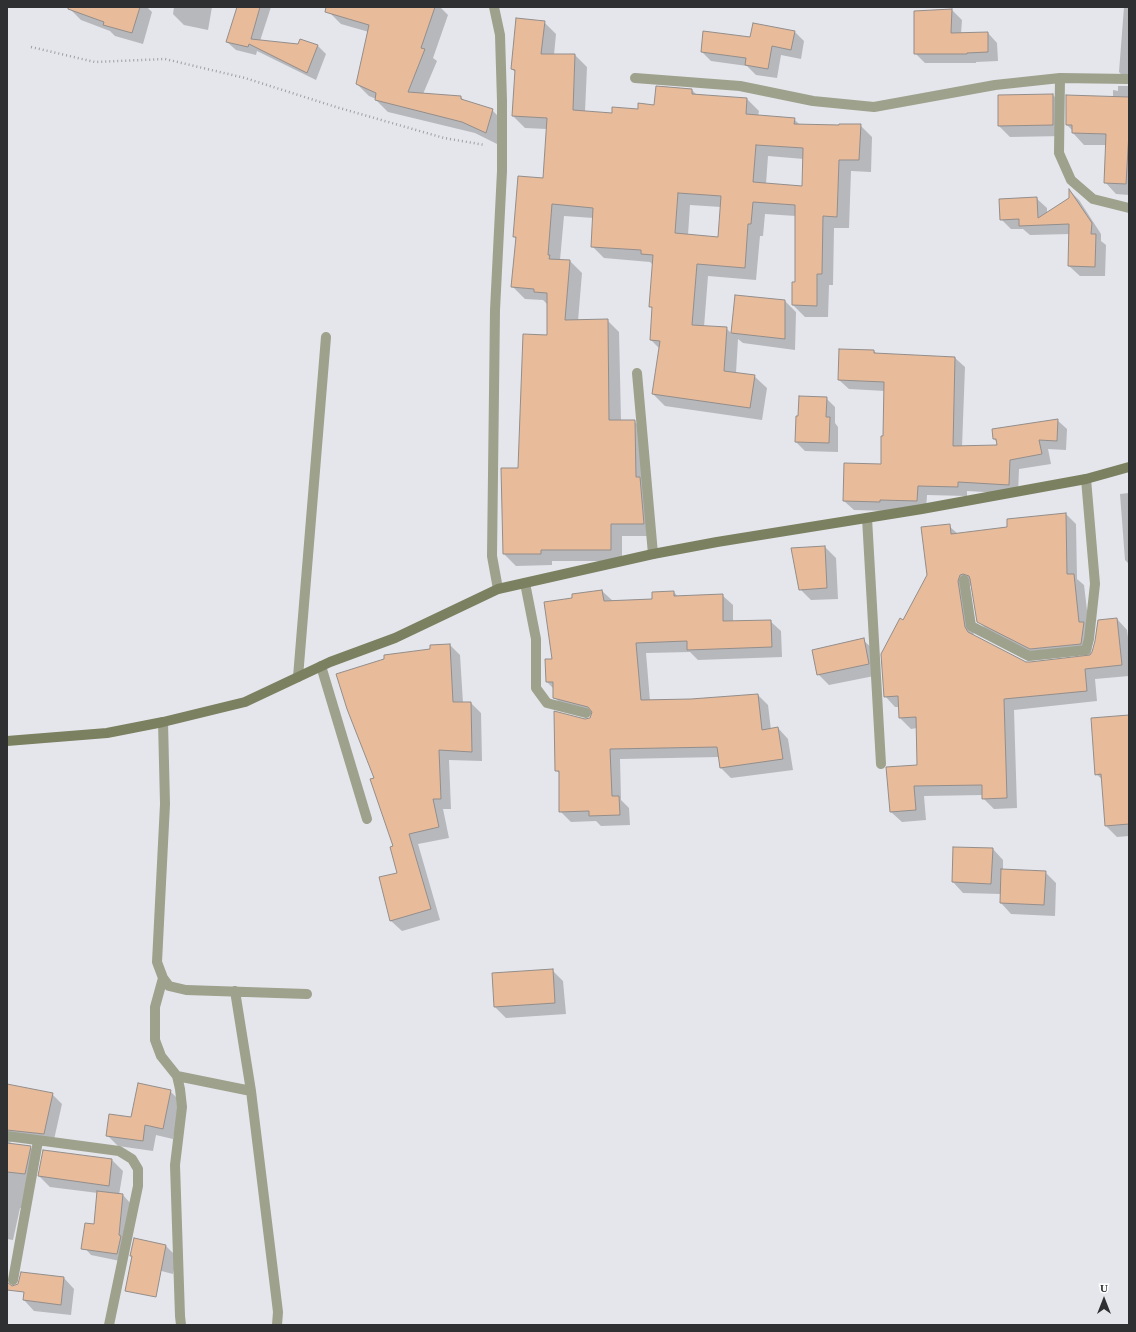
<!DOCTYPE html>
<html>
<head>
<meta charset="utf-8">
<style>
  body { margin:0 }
  #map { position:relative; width:1136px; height:1332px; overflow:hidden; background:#e4e6ec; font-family:Georgia,serif }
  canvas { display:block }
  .frame { position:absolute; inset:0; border:8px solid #2f3032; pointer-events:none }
  .north { position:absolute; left:1084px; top:1280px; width:40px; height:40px; -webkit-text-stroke:3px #fff; paint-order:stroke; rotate:0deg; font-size:11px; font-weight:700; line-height:16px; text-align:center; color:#2f3032 }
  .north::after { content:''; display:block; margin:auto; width:14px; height:18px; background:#2f3032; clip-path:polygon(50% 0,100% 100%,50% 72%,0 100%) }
</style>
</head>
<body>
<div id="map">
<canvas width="1136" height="1332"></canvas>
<div class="frame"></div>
<div class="north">U</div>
</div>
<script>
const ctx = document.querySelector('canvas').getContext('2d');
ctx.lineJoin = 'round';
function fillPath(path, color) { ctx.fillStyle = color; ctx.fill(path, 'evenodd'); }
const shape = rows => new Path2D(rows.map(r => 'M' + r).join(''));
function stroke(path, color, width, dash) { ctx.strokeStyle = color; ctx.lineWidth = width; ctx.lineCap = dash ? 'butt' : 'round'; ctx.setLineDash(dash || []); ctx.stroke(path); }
fillPath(shape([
  [71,7,147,7,152,12,143,44,115,36,110,31,81,20,70,9],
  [174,7,212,7,208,30,184,25,173,14],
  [238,7,271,7,260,41,318,46,326,54,316,80,257,51,256,55,236,50,227,42],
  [331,7,440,7,448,15,433,58,437,61,423,94,461,97,464,101,492,110,504,122,497,144,475,133,388,112,376,100,376,99,369,96,357,84,369,32,341,24,329,12],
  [1124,7,1129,7,1129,82,1119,72],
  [952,10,962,20,961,34,988,33,997,43,998,61,976,62,976,63,925,63,915,53,915,12],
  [544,22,556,34,554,55,575,55,587,67,585,112,613,114,639,110,655,106,692,90,697,95,747,99,759,111,758,116,794,119,800,125,840,126,860,125,872,137,871,172,851,171,849,228,834,228,833,285,829,285,828,317,805,317,793,305,796,283,796,216,765,214,763,236,760,236,756,280,708,276,704,327,726,328,732,334,736,296,785,301,796,312,795,350,743,343,738,339,736,373,754,376,767,388,762,420,665,406,653,394,660,349,651,340,653,309,650,306,653,265,650,262,604,258,592,246,594,218,564,216,560,260,570,261,582,273,578,321,607,320,619,332,621,421,634,421,646,433,655,536,622,536,622,561,552,561,552,565,516,566,504,554,519,469,548,336,547,304,543,300,525,299,513,287,516,239,514,236,544,179,547,129,525,128,513,116,516,73,512,69],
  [768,156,804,159,803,187,766,184],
  [690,205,721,207,719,238,688,235],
  [794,31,804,41,801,59,781,55,777,78,756,75,747,66,711,61,702,52,751,38],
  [1118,86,1129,86,1129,195,1116,194,1105,182,1107,145,1084,145,1073,133,1073,131,1067,125,1113,97,1113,90,1118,91],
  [1053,95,1064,106,1063,136,1010,137,999,126,999,96],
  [1070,191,1079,200,1101,234,1101,241,1106,245,1105,276,1080,276,1069,266,1070,234,1030,235,1023,229,1011,229,1001,219,1036,198,1047,208,1047,213,1070,198],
  [874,351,877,354,955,358,965,367,962,447,998,446,997,442,994,439,1057,420,1067,429,1066,450,1048,449,1051,464,1019,469,1018,494,967,491,967,496,927,495,926,510,889,509,889,511,854,510,844,501,882,465,884,437,885,391,849,389,839,380],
  [826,398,835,407,835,423,838,427,838,452,805,451,796,442],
  [1129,493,1129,564,1125,560,1120,494],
  [1066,514,1076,524,1077,579,1084,585,1089,627,1094,633,1091,654,1117,619,1127,630,1129,645,1129,676,1095,679,1097,701,1014,710,1017,808,994,809,983,798,983,795,924,796,926,820,902,822,891,812,918,766,917,728,911,729,900,718,900,707,895,707,885,696,904,621,928,575,949,526,958,534,1008,528],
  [972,585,978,621,989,632,1042,659,1080,655,1080,657,1026,663,974,636,968,592,970,586],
  [825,547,836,558,838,599,811,600,800,589],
  [602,591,613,601,653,599,674,592,678,597,722,595,733,605,733,622,770,621,781,631,782,657,698,660,690,652,646,653,650,701,691,700,758,695,768,705,771,730,778,728,788,739,793,770,731,778,721,768,719,757,620,759,621,800,629,808,630,825,601,826,596,821,571,822,560,811,560,774,556,770,592,715,565,708,554,697,554,689,547,682,573,599],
  [863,640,874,650,879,675,829,685,818,674],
  [450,645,460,655,463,703,471,703,481,713,482,761,449,760,451,809,443,809,449,838,418,844,440,920,402,931,391,921,398,874,394,847,375,779,431,650],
  [1129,716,1129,836,1117,837,1106,826,1103,780,1096,774],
  [993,849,1003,860,1003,870,1045,872,1056,883,1055,916,1011,914,1001,903,1001,894,963,893,953,882],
  [552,970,563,981,566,1014,506,1018,495,1007,493,974],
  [7,1085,52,1094,62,1104,53,1144,18,1139,9,1143,30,1147,40,1156,29,1209,20,1208,13,1240,7,1239],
  [170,1091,181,1102,173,1139,156,1135,153,1151,118,1146,107,1135],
  [44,1151,112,1160,123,1171,119,1195,123,1195,131,1204,125,1262,91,1255,83,1246,94,1225,98,1193,50,1187,39,1176],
  [135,1239,166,1246,177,1257,173,1274,142,1266,131,1255],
  [64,1278,74,1289,71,1315,34,1311,24,1300]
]), '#0003');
const building = shape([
  [68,7,140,7,132,33,103,25,104,22,68,9,68,7],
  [237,7,260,7,251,39,298,44,300,39,318,45,307,73,249,44,248,47,226,42,237,7],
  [326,7,435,7,421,48,425,49,408,92,461,96,461,99,493,109,486,133,462,122,375,100,376,93,356,84,369,25,325,12,326,7],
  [952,9,951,33,988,32,988,52,967,53,967,54,914,54,914,11,952,9],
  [516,18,545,21,541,54,575,54,573,110,612,113,612,107,638,109,638,103,654,105,656,86,692,89,692,94,747,98,746,114,795,118,794,124,839,125,839,124,861,124,859,160,839,160,837,217,823,216,822,274,817,274,817,306,792,305,792,282,795,282,795,205,753,202,751,224,748,224,745,268,697,264,692,325,727,327,724,371,755,375,750,408,652,394,660,341,650,340,652,307,649,307,653,255,641,254,641,250,591,247,593,208,552,204,548,255,550,255,549,259,570,260,565,320,608,319,609,420,635,420,636,477,640,477,644,524,611,524,611,550,541,550,541,554,503,554,501,468,518,468,523,334,547,335,547,293,534,292,534,289,511,287,516,237,513,237,518,176,543,178,547,118,512,116,515,70,511,69,516,18],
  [756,145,803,148,802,186,753,182,756,145],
  [678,193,721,196,718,237,675,233,678,193],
  [753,23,795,31,791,50,772,46,768,69,745,65,746,58,701,52,703,31,750,37,753,23],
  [1053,94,1053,125,998,126,998,95,1053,94],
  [1066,95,1129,97,1129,132,1126,184,1104,183,1106,134,1072,133,1072,125,1066,125,1066,95],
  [1069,189,1092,223,1091,234,1096,234,1095,267,1068,266,1069,224,1019,226,1019,219,1000,220,999,199,1037,197,1038,218,1069,198,1069,189],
  [735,295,785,300,785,339,731,333,735,295],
  [839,349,874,350,874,353,955,357,953,446,997,445,996,439,993,439,992,429,1058,419,1057,441,1039,440,1042,454,1010,460,1009,485,958,482,958,487,918,486,917,501,880,500,880,502,843,501,844,463,881,464,881,436,883,436,884,382,838,380,839,349],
  [799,396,827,397,826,417,830,417,829,443,795,442,796,416,798,416,799,396],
  [1066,513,1067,574,1074,574,1079,622,1084,622,1081,644,1030,649,977,622,970,579,969,576,963,574,960,575,958,581,965,627,968,632,1026,662,1030,662,1090,655,1092,652,1095,641,1098,620,1117,618,1122,665,1085,669,1087,691,1004,699,1007,798,982,799,982,785,914,786,916,810,890,812,886,767,917,765,916,717,899,718,898,696,884,697,881,654,900,618,903,620,927,575,921,527,950,524,951,534,1007,527,1007,519,1066,513],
  [825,546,827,588,799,590,791,548,825,546],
  [602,590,604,601,652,599,652,592,674,591,674,596,723,594,723,621,771,620,772,647,687,650,687,641,636,643,641,700,691,699,758,694,762,730,778,727,783,759,720,768,717,747,610,749,612,796,619,796,620,815,589,816,589,811,559,812,559,771,555,771,554,711,585,719,590,718,592,712,588,707,553,698,553,682,546,682,545,659,552,659,544,602,572,598,572,594,602,590],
  [864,638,869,664,817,675,812,650,864,638],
  [450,644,453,702,471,702,472,752,439,750,441,799,433,799,439,827,409,834,431,909,390,921,379,877,397,873,390,847,393,846,370,779,374,778,347,709,336,674,384,659,384,655,430,649,430,645,450,644],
  [1129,715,1129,824,1105,826,1101,774,1095,775,1091,718,1129,715],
  [953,847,993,848,991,884,952,882,953,847],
  [1001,869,1046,871,1044,905,1000,903,1001,869],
  [553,969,555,1003,494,1007,492,973,553,969],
  [138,1083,171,1090,163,1129,145,1125,143,1141,106,1136,109,1114,131,1117,138,1083],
  [7,1084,53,1093,44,1134,7,1130,7,1084],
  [7,1143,31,1146,25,1174,7,1172,7,1143],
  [43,1150,112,1159,109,1186,38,1176,43,1150],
  [97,1191,123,1194,119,1235,121,1236,117,1254,81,1249,85,1223,94,1224,97,1191],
  [134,1238,166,1245,156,1297,125,1291,132,1256,130,1256,134,1238],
  [21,1272,64,1277,61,1305,23,1300,24,1292,7,1290,7,1282,12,1286,18,1284,21,1272]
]);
fillPath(building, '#e8bb9b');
stroke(building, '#938d8a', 1);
stroke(shape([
  [31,47,95,62,165,59,245,78,336,107,444,138,485,145]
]), '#9d9fa3', 2.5, [1, 3]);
stroke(shape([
  [637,373,653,554]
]), '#9ea18c', 10);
stroke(shape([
  [494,7,500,35,502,101,502,171,495,310,492,556,498,589],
  [635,78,740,86,813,101,874,107,995,85,1060,78,1129,79],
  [1060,78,1059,153,1071,180,1093,199,1129,208],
  [867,518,881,764],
  [964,580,971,626,1029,656,1086,650,1089,639,1095,584,1086,479],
  [525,583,536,639,536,688,547,703,586,713],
  [321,666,367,819],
  [298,677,326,337],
  [163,722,165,804,157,962,163,978,169,986,186,990,307,994],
  [163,978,155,1007,155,1040,161,1056,177,1076,180,1089,182,1107,175,1165,180,1316,181,1325],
  [235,991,251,1091,278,1312,277,1325],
  [177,1076,251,1091],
  [7,1136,119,1151,132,1159,138,1169,138,1186,109,1325],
  [13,1280,38,1141]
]), '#9ea18c', 10);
stroke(shape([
  [7,741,107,733,163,722,245,702,330,662,395,638,498,589,653,554,717,542,922,509,1086,479,1129,467]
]), '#7b8060', 10);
</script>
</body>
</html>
